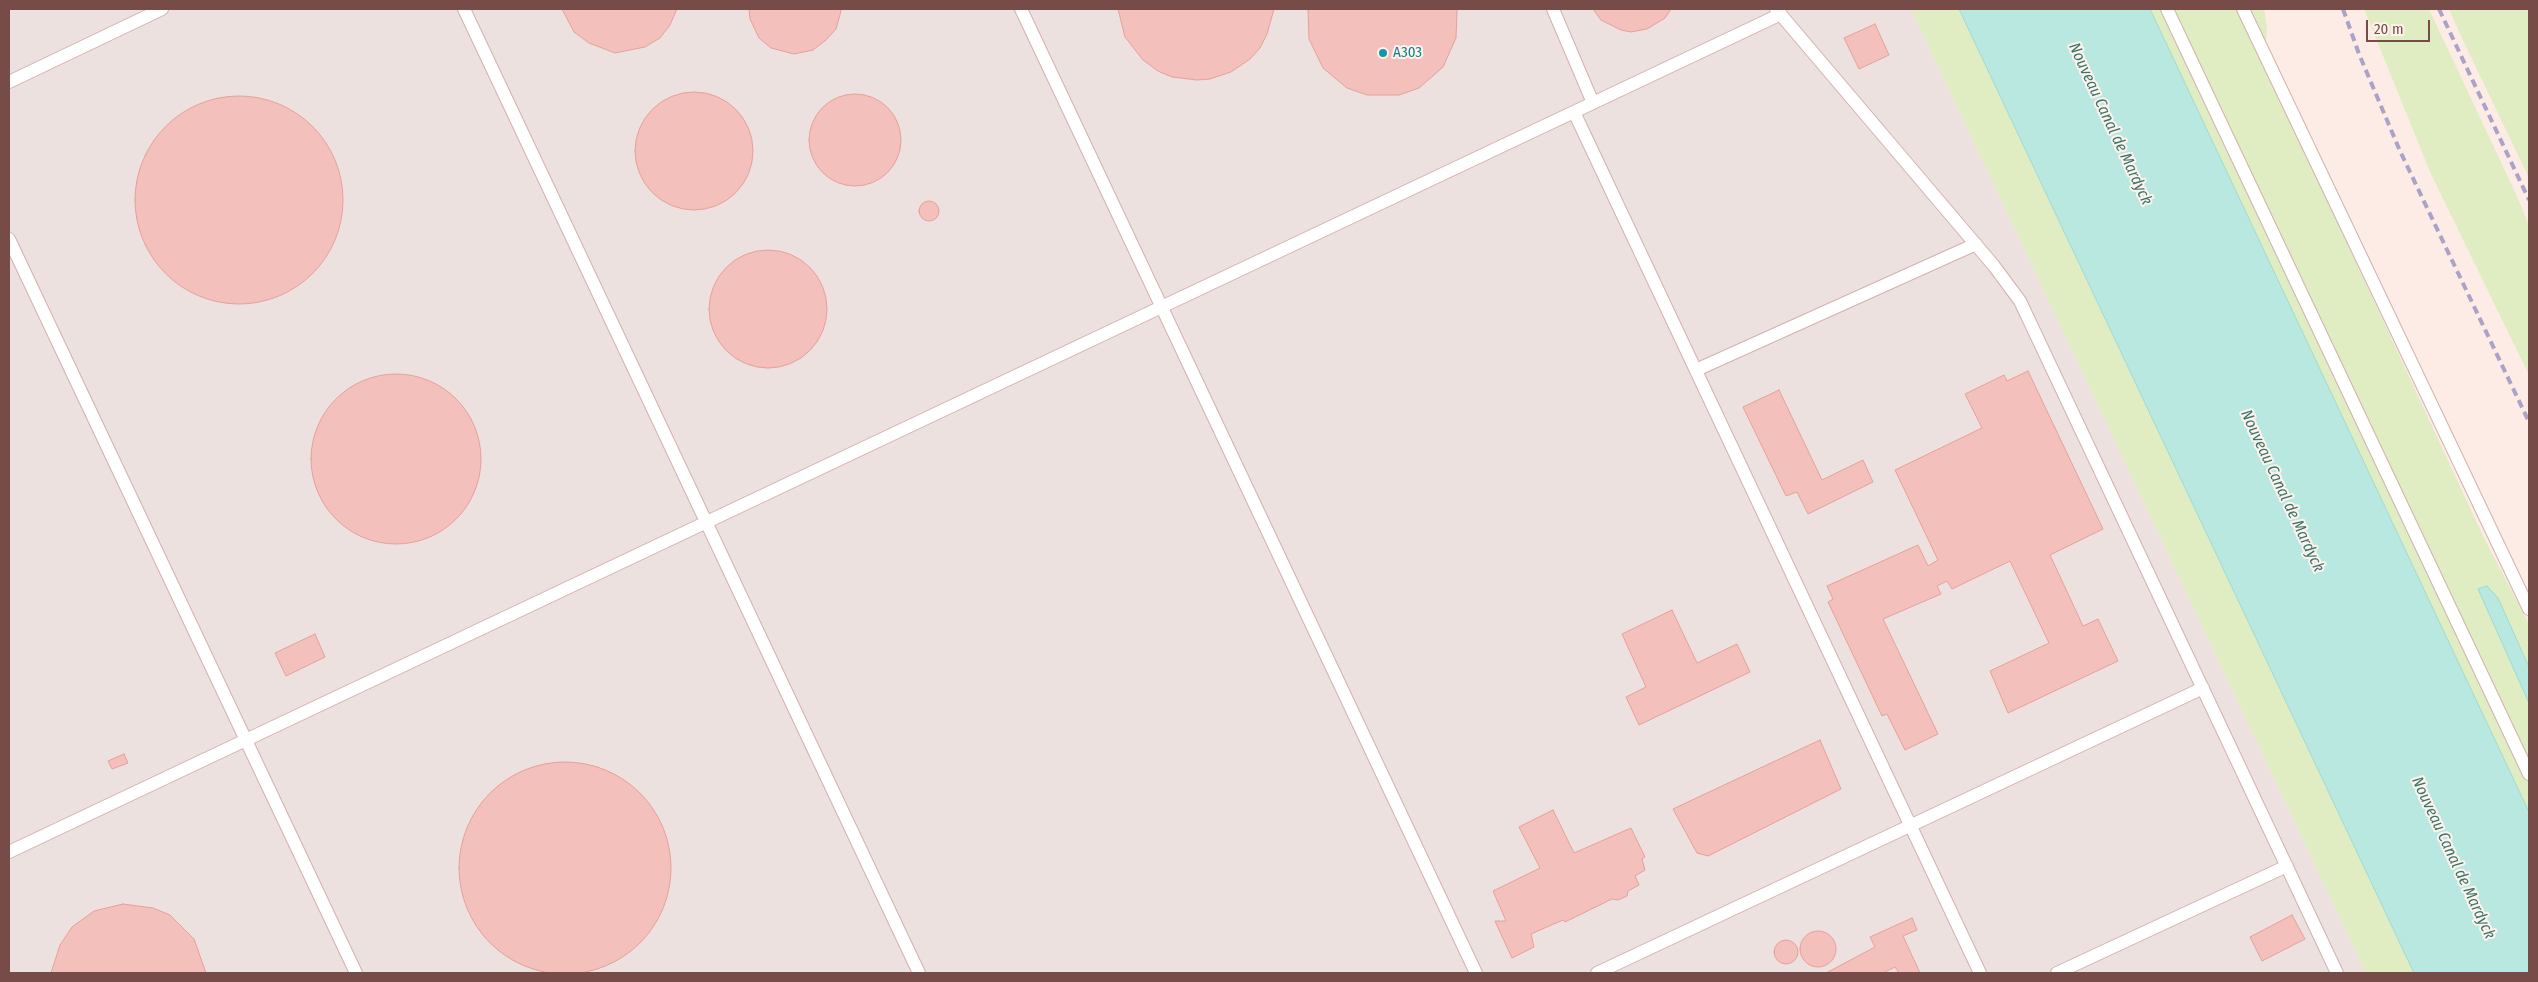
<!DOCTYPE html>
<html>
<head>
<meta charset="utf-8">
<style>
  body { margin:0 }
  #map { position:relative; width:2538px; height:982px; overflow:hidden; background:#fdece5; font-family:"Fira Sans Condensed",sans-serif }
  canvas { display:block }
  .frame { position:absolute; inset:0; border:10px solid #774b48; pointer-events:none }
  .scale { position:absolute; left:2366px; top:20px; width:64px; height:22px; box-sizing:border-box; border:2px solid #774b48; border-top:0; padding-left:6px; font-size:15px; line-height:18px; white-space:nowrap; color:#774b48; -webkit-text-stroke:4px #fff2ec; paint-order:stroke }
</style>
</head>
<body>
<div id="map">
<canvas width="2538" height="982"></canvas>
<div class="frame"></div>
<div class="scale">20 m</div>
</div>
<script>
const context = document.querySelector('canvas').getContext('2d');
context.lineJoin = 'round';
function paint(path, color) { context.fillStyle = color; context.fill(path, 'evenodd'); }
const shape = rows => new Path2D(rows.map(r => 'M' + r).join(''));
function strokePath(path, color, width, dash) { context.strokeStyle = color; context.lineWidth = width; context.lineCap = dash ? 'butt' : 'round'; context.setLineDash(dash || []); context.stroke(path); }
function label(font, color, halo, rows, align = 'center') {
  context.font = font + ' "Fira Sans Condensed",sans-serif'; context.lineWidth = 4; context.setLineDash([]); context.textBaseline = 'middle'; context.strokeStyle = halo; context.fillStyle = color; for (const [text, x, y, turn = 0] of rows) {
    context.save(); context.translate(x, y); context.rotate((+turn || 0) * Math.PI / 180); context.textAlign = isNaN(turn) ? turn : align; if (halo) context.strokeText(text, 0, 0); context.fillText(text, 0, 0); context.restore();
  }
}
paint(shape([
  [9,9,1911,9,2366,973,9,973]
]), '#ede1df');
paint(shape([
  [1911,9,1959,9,2414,973,2366,973],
  [2150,9,2264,9,2267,28,2264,64,2483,536,2529,624,2529,667,2518,641,2479,589,2529,703,2529,812],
  [2364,9,2429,9,2515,192,2529,225,2529,375,2431,174],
  [2449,9,2529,9,2529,178,2460,34]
]), '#e0ecc2');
const water = shape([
  [1959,9,2150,9,2529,812,2529,973,2414,973,1959,9],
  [2487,586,2498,598,2529,667,2529,703,2478,589,2487,586]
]);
paint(water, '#b8e8e0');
strokePath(water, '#9edad1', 1);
const building = shape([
  [677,9,670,25,660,38,645,47,615,53,589,43,574,32,562,9,677,9],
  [749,9,840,9,841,11,836,29,826,40,813,50,794,54,771,48,759,38,750,19,749,9],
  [1118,9,1274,9,1267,34,1260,48,1250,59,1231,72,1210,79,1197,80,1172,77,1158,71,1143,60,1125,37,1118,9],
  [1308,9,1457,9,1456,38,1443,67,1419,88,1399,95,1367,95,1347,88,1323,68,1309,39,1308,9],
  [1593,9,1671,9,1665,18,1647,29,1631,32,1621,30,1601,20,1593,9],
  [1875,24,1889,55,1859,69,1844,38,1875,24],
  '635 151a59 59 0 1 1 118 0a59 59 0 1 1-118 0Z',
  '809 140a46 46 0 1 1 92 0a46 46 0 1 1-92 0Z',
  '135 200a104 104 0 1 1 208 0a104 104 0 1 1-208 0Z',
  '919 211a10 10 0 1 1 20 0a10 10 0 1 1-20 0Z',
  '709 309a59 59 0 1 1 118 0a59 59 0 1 1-118 0Z',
  [2028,371,2103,529,2050,555,2083,626,2098,619,2118,661,2008,713,1990,671,2049,643,2010,561,1952,589,1947,581,1937,586,1941,594,1883,619,1938,734,1905,750,1887,714,1882,716,1828,602,1833,599,1827,586,1918,545,1928,566,1938,560,1895,470,1982,428,1965,394,2004,375,2007,381,2028,371],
  '311 459a85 85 0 1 1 170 0a85 85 0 1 1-170 0Z',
  [1779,390,1822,480,1863,460,1873,482,1808,514,1797,492,1786,496,1743,407,1779,390],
  [1672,610,1697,663,1737,644,1750,672,1639,725,1626,697,1646,687,1622,634,1672,610],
  [315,634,325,657,286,676,275,653,315,634],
  [1820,740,1841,789,1708,856,1697,853,1673,809,1820,740],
  [124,754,128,763,112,769,108,761,124,754],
  '459 868a106 106 0 1 1 212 0a106 106 0 1 1-212 0Z',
  [1553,810,1574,853,1631,828,1645,857,1642,859,1645,870,1635,876,1639,885,1628,891,1627,896,1618,900,1612,899,1565,922,1563,920,1531,934,1534,947,1512,958,1495,921,1506,921,1493,891,1540,868,1519,827,1553,810],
  [123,904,153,908,170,915,194,939,206,973,51,973,60,945,72,927,94,911,123,904],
  [2292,915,2305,939,2262,961,2250,937,2292,915],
  [1912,918,1917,930,1903,936,1920,973,1899,973,1895,967,1883,973,1826,973,1875,947,1870,937,1912,918],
  '1800 949a18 18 0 1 1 36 0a18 18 0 1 1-36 0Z',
  '1774 952a12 12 0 1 1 24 0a12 12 0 1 1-24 0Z'
]);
paint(building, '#f4c0bb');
strokePath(building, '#e7a09a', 1);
const lane = shape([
  [464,9,919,973],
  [1021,9,1476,973],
  [1553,9,1593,103],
  [1776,9,1994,266,2020,301,2337,973],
  [2167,9,2529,774],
  [2243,9,2529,609],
  [9,82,162,9],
  [1574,112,1980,973],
  [9,239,356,973],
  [1696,370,1976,244],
  [9,852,1781,14],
  [1597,973,2203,688],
  [2057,973,2287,866]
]);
strokePath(lane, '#d1b2ad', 14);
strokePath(lane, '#fff', 12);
strokePath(shape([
  [2343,9,2359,54,2400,151,2529,422],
  [2439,9,2529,200]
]), '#aba2c8', 4, [8, 5]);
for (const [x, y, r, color] of [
  [1383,53,5,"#0f9aa8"]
]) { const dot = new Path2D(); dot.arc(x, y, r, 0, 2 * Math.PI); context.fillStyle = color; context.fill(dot); strokePath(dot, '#fff2ec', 2); }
label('15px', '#0d838f', '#fff2ec', [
  ["A303",1393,53]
], 'left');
label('italic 16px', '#38766d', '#fff2ec', [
  ["Nouveau Canal de Mardyck",2110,124,65],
  ["Nouveau Canal de Mardyck",2282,491,65],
  ["Nouveau Canal de Mardyck",2453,858,65]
]);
</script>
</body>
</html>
